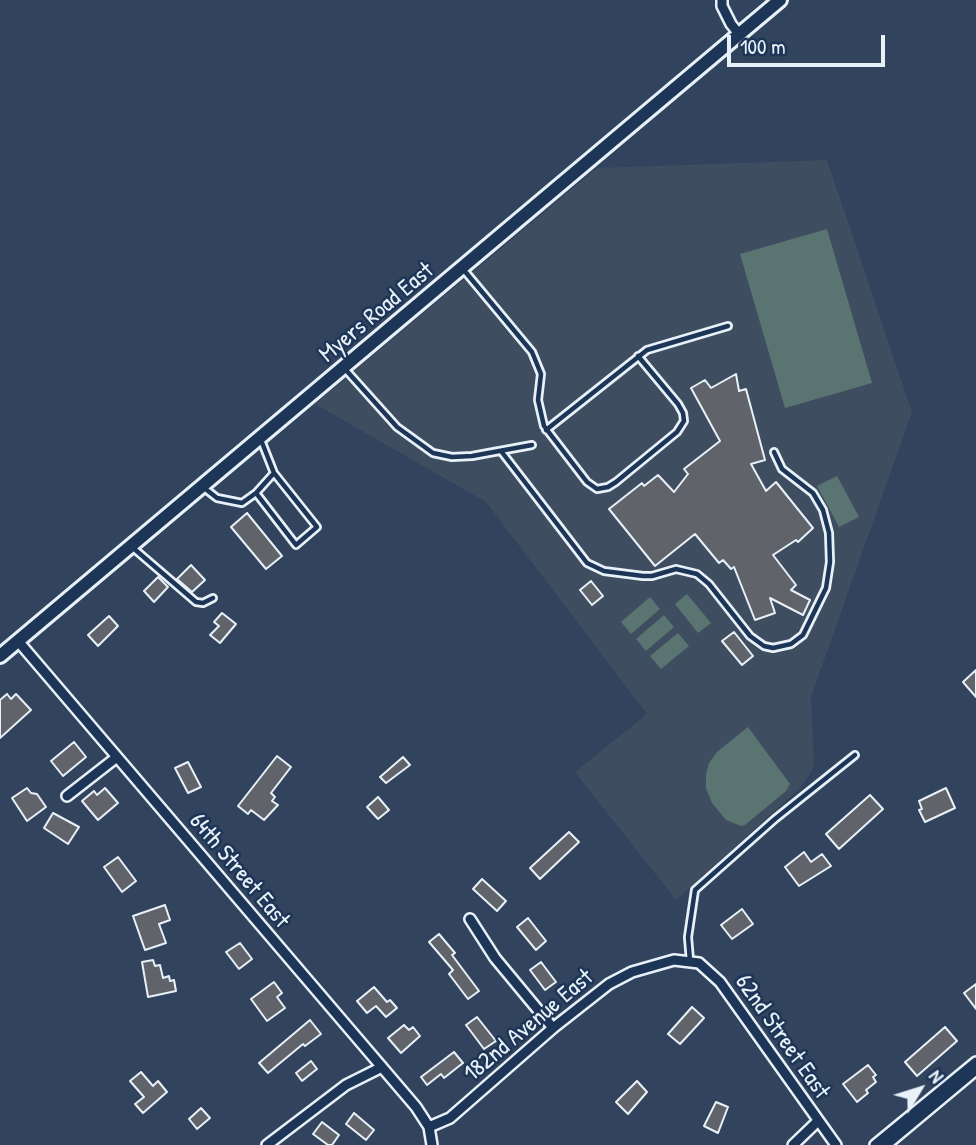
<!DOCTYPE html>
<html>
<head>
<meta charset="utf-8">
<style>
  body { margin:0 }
  #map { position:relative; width:976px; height:1145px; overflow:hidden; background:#31435d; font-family:"Patrick Hand",sans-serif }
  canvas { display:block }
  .north { position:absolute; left:885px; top:1054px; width:70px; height:70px; -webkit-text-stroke:5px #1d3557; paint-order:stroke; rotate:52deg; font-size:19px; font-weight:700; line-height:28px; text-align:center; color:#e8f1f8 }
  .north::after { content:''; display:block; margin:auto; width:24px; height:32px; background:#e8f1f8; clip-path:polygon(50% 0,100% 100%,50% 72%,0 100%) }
  .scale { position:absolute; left:727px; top:35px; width:158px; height:32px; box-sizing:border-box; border:4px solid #e8f1f8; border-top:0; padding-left:9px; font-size:21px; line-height:24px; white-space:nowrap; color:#e8f1f8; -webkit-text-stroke:5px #1d3557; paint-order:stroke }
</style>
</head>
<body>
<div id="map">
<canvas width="976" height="1145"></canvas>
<div class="north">N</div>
<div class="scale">100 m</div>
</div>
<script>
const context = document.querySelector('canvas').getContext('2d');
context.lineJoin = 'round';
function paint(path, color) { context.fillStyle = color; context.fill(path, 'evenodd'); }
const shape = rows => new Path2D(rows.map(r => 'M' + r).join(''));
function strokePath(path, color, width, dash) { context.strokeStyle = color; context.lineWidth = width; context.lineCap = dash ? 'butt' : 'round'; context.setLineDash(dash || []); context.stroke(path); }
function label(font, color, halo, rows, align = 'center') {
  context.font = font + ' "Patrick Hand",sans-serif'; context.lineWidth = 5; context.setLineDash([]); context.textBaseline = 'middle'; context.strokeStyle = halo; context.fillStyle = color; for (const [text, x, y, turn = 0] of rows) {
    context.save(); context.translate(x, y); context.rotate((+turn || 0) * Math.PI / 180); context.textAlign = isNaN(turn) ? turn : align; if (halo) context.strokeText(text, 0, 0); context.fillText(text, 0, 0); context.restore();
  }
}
paint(shape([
  [827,160,912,412,811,697,814,763,812,771,800,788,676,900,575,772,647,714,486,502,315,404,597,168]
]), '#3f4d61');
paint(shape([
  [827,229,872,383,785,408,740,254],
  [837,476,859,517,839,527,817,486],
  [687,594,711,623,698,633,675,604],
  [650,597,660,609,631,634,621,622],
  [664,615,674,627,646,651,636,639],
  [678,633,689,646,661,669,650,656],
  [748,727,790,784,786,791,745,825,741,826,726,820,712,803,706,788,706,774,709,763,717,752]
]), '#5a7471');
const building = shape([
  [736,374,739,391,746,389,765,460,751,464,766,491,776,482,813,528,798,542,796,540,773,555,796,585,791,590,810,600,803,615,770,598,775,613,755,620,734,567,731,569,723,560,719,563,695,534,655,566,609,509,642,483,644,486,658,475,674,492,688,474,684,469,720,441,691,388,705,380,711,388,736,374],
  [247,513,282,556,266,569,231,527,247,513],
  [191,565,205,580,192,592,177,579,191,565],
  [158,577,168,587,154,602,144,591,158,577],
  [591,581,603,596,592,605,580,590,591,581],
  [222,613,236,624,220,643,210,635,219,626,214,622,222,613],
  [109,616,118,626,98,646,88,635,109,616],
  [734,632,753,656,742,665,722,641,734,632],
  [976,670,976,697,963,682,976,670],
  [7,694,11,699,16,694,31,710,0,738,0,700,7,694],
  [74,742,86,757,63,776,51,761,74,742],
  [277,756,291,767,271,793,275,797,272,801,278,805,264,820,251,810,248,814,238,806,277,756],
  [403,757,410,765,386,783,380,777,403,757],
  [188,762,201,787,188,793,175,768,188,762],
  [27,788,31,793,37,794,46,807,27,821,12,798,27,788],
  [105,788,118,803,98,820,82,801,94,791,97,795,105,788],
  [946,788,955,808,925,822,919,810,922,809,919,801,946,788],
  [870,795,883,809,839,849,826,834,870,795],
  [378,797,389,810,378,819,367,807,378,797],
  [53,813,79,827,68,844,44,828,53,813],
  [569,832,579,842,540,879,530,868,569,832],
  [804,852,811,862,822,854,831,866,799,886,785,867,804,852],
  [118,857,136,881,122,892,104,867,118,857],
  [482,879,506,901,497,911,473,889,482,879],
  [165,905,170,920,159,924,166,943,145,950,133,916,165,905],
  [742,909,753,924,732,939,721,925,742,909],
  [528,918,546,941,536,950,517,927,528,918],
  [439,934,455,953,452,955,479,991,468,999,449,974,453,970,429,942,439,934],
  [240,943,252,959,239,969,226,952,240,943],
  [153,960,155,966,160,965,163,978,169,976,170,981,174,980,176,991,148,997,142,962,153,960],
  [541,962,556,982,545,990,530,970,541,962],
  [274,982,282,993,277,997,285,1008,267,1021,251,999,274,982],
  [976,984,976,1009,964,993,976,984],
  [374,987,387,1002,390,1000,397,1008,386,1017,376,1006,367,1013,357,1001,374,987],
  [692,1007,704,1018,680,1044,668,1034,692,1007],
  [477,1017,496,1041,484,1049,466,1025,477,1017],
  [310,1020,321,1034,305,1046,303,1044,268,1073,259,1063,310,1020],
  [404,1025,409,1030,413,1027,420,1036,401,1053,388,1038,404,1025],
  [945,1027,957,1041,917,1076,905,1062,945,1027],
  [454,1052,463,1063,444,1078,441,1074,427,1085,421,1077,454,1052],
  [311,1061,317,1069,302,1081,296,1073,311,1061],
  [868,1065,876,1075,873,1077,876,1082,866,1090,868,1093,857,1102,843,1084,868,1065],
  [141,1072,153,1086,158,1081,167,1092,143,1113,135,1104,144,1097,130,1081,141,1072],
  [637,1081,647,1092,628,1114,616,1102,637,1081],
  [716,1102,728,1107,718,1133,704,1126,716,1102],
  [201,1108,210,1118,197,1129,189,1119,201,1108],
  [354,1113,374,1130,366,1140,346,1124,354,1113],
  [322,1122,339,1135,332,1145,328,1145,313,1134,322,1122]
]);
paint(building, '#61636b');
strokePath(building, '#e8f1f8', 2);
const lane = shape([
  [463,269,532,352,541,374,538,400,544,426,587,482,597,489,608,487,616,482,677,432,684,421,683,413,678,404,638,356],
  [345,369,397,427,433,453,452,457,472,456,532,445],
  [546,430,647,350,728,326],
  [501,451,587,563,604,571,643,576,652,576,676,569,697,574,709,584,750,636,764,646,773,648,791,644,803,635,826,588,830,562,829,533,823,510,813,493,782,469,774,452],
  [203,487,217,498,242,503,256,493,296,545,317,527,274,473,261,440],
  [256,493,274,473],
  [132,547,196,602,203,603,213,598],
  [690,961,688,937,695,890,775,819,855,755]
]);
const street = shape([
  [722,0,722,6,731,24,739,34],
  [18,641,416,1107,429,1127,432,1145],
  [67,796,117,757],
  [470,919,495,958,553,1028],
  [429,1127,450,1118,553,1028,609,984,632,972,674,960,699,963,720,982,836,1145],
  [267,1145,346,1085,382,1067],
  [793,1145,818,1121],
  [875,1145,976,1062],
  [886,1145,976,1070]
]);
const secondary = shape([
  [0,656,780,0]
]);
strokePath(lane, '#e8f1f8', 10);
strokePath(street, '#e8f1f8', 14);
strokePath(secondary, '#e8f1f8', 18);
strokePath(lane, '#1d3557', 4.5);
strokePath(street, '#1d3557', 9);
strokePath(secondary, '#1d3557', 12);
label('24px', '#e8f1f8', '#1d3557', [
  ["Myers Road East",377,313,-40],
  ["64th Street East",239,871,50],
  ["182nd Avenue East",529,1026,-40],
  ["62nd Street East",782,1037,55]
]);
</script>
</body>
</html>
